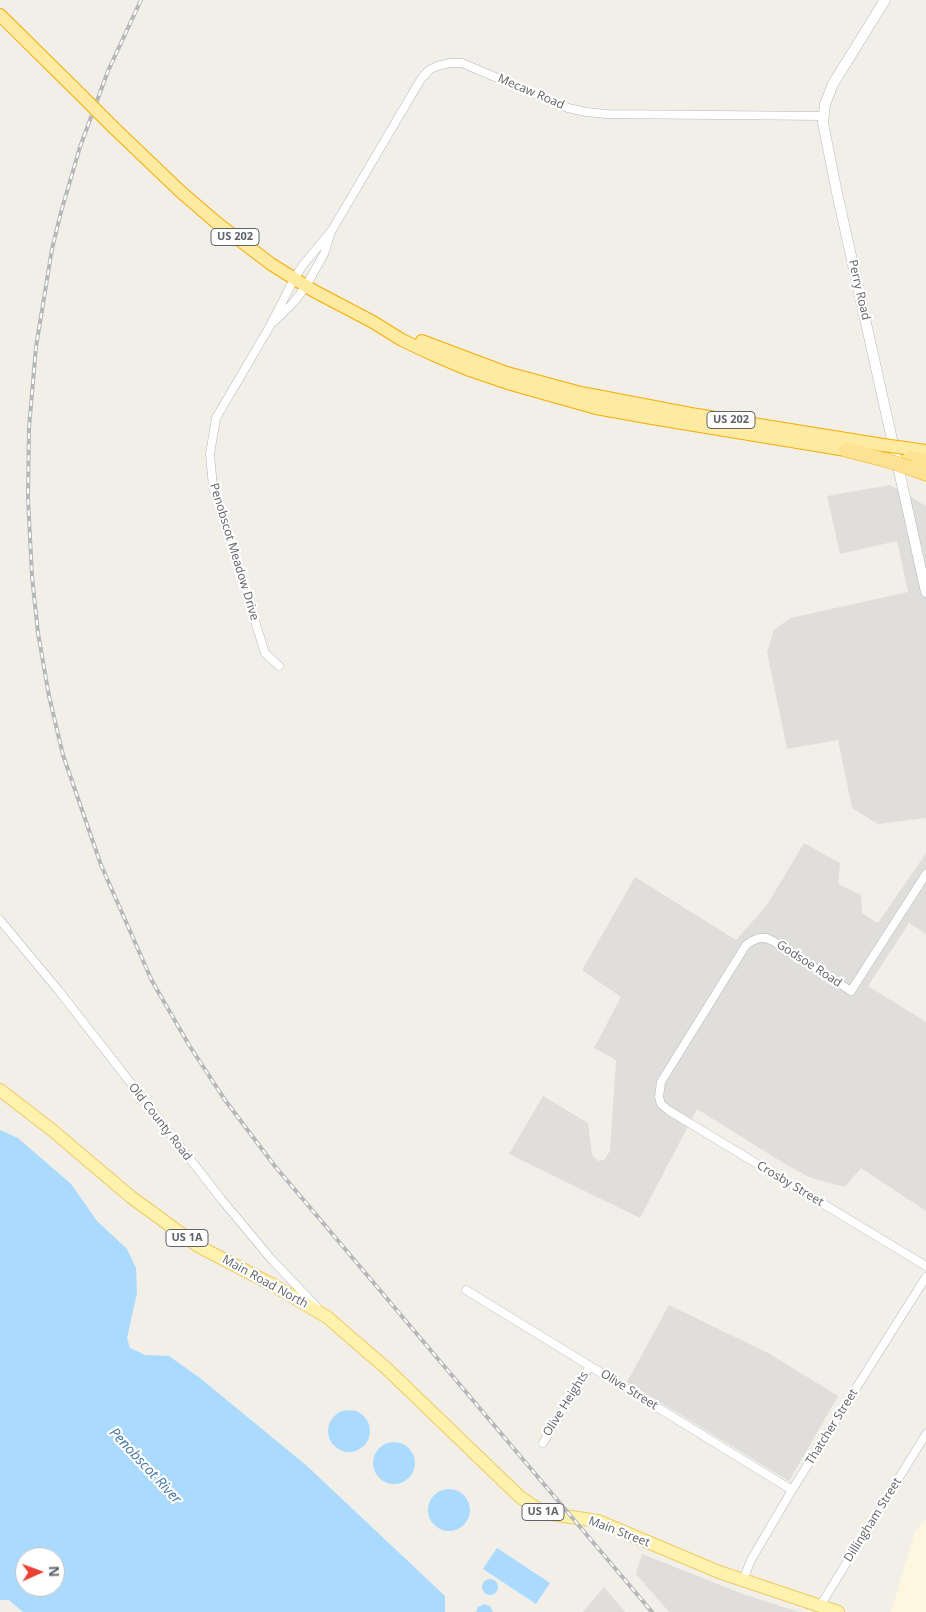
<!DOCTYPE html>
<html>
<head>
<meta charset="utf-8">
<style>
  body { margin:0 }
  #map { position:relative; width:926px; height:1612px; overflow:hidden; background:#f1efe8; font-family:"Open Sans",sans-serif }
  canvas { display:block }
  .north { position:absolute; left:15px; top:1547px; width:50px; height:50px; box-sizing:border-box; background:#fff; border:1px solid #bfc1c3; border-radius:50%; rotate:88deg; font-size:14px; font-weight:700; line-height:20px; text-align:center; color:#5f6368 }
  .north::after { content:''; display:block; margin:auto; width:18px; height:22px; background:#ea4335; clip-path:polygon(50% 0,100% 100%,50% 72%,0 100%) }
</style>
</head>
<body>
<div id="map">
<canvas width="926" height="1612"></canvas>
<div class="north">N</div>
</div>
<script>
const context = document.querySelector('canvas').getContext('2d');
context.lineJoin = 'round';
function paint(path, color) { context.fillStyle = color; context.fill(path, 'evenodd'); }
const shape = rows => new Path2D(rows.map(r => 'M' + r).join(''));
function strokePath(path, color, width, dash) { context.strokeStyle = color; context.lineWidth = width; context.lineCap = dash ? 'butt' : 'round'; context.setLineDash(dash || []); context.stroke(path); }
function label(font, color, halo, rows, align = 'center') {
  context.font = font + ' "Open Sans",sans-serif'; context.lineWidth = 4.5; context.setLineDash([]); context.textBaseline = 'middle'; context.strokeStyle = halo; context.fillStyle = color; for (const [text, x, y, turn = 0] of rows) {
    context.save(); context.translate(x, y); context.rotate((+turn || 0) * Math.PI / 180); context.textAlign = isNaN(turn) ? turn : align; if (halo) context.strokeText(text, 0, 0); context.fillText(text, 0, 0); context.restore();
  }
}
paint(shape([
  [926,1519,926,1612,891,1612,915,1531]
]), '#fef7e0');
paint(shape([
  [890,485,926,506,926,818,878,824,852,808,838,740,787,749,767,652,774,630,790,618,908,592,897,541,840,554,827,496],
  [804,843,840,863,838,884,861,895,862,913,878,923,926,853,926,934,909,923,868,986,926,1022,926,1211,861,1168,845,1187,811,1178,785,1164,697,1109,640,1218,509,1154,543,1096,588,1123,592,1155,598,1161,604,1160,610,1151,616,1060,594,1048,621,997,582,970,635,877,736,940,767,905],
  [669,1305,770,1354,838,1396,789,1481,627,1382],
  [642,1554,743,1594,799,1612,669,1612,636,1574],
  [604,1587,625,1612,583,1612]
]), '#e0deda');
paint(shape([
  [0,1130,18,1138,71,1184,97,1221,127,1249,136,1268,137,1293,127,1338,130,1348,145,1355,169,1356,200,1378,307,1466,445,1596,445,1612,23,1612,9,1600,0,1600],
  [25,1557,55,1557,55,1587,25,1587],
  '328 1431a21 21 0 1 1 42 0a21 21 0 1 1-42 0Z',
  '373 1463a21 21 0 1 1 42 0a21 21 0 1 1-42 0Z',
  '428 1510a21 21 0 1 1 42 0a21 21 0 1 1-42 0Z',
  [497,1548,550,1583,536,1604,483,1569],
  '482 1587a8 8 0 1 1 16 0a8 8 0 1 1-16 0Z',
  [484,1604,490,1606,493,1612,476,1612,478,1607]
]), '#aadaff');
const minor = shape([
  [275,321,294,302,306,286,324,254,330,235],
  [279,666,265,653,213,487,210,454,216,418,270,326,294,279,303,265,332,230,421,79,429,70,437,66,450,63,462,63,568,108,586,112,606,114,823,116],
  [926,874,851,991,773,941,766,938,759,938,752,941,746,945,661,1082,659,1097,661,1104,668,1110,926,1266],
  [0,920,59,991,222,1200,272,1260,317,1307],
  [466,1290,792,1490],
  [543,1443,590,1366],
  [743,1580,751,1560,792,1490,926,1277],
  [820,1606,926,1434]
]);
const tertiary = shape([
  [885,0,833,84,825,104,823,123,837,193,926,592]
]);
const primary = shape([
  [0,1090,52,1130,131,1197,198,1246,273,1285,327,1317,386,1368,520,1497,544,1513,598,1521,719,1572,838,1612]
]);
const trunk = shape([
  [0,15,80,94],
  [114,128,181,192,217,223,271,264,314,291,373,322,402,340,434,355,467,369,511,384,596,408,652,418,846,450],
  [422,341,507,373,581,393,691,414,883,445],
  [905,448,926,451]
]);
const motorway = shape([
  [846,450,886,460],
  [908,458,926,461],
  [910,468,926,474]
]);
strokePath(minor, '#b5b8bc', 9);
strokePath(tertiary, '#b5b8bc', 11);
strokePath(primary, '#f2c960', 14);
strokePath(trunk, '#f9ab00', 14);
strokePath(motorway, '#f9ab00', 15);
strokePath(minor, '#fff', 8);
strokePath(tertiary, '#fff', 10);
strokePath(primary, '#fff2af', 12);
strokePath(trunk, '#feeaa1', 12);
strokePath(motorway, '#fde293', 14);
const rail = shape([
  [141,0,108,71,80,147,61,212,52,249,36,347,29,428,28,498,32,576,38,633,49,696,63,755,101,865,152,981,189,1045,225,1100,274,1165,652,1612]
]);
strokePath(rail, '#b6b7b8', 4);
strokePath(rail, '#fff', 2, [5.5]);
const trunkBridge = shape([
  [80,94,114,128],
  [883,445,905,448]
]);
const motorwayBridge = shape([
  [886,460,910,468]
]);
strokePath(trunkBridge, '#f9ab00', 14, []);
strokePath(motorwayBridge, '#f9ab00', 15, []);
strokePath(trunkBridge, '#feeaa1', 12);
strokePath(motorwayBridge, '#fde293', 14);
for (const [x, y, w] of [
  [235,237,48],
  [731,420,48],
  [187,1238,42],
  [543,1512,42]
]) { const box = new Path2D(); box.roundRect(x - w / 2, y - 8.5, w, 17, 4); context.fillStyle = '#fff'; context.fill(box); strokePath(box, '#5f6368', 1); }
label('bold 11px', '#5f6368', null, [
  ["US 202",235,237],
  ["US 202",731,420],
  ["US 1A",187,1238],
  ["US 1A",543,1512]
]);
label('12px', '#5f6368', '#fff', [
  ["Mecaw Road",531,92,23],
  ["Perry Road",859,290,77],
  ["Penobscot Meadow Drive",234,552,73],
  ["Godsoe Road",809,964,33],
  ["Old County Road",160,1122,52],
  ["Crosby Street",790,1184,31],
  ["Main Road North",265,1282,29],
  ["Olive Street",629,1390,32],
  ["Olive Heights",566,1404,-58],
  ["Thatcher Street",832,1427,-58],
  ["Dillingham Street",873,1520,-58],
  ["Main Street",619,1532,21]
]);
label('italic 14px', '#4174aa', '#fff', [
  ["Penobscot River",145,1466,47]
]);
</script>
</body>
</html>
